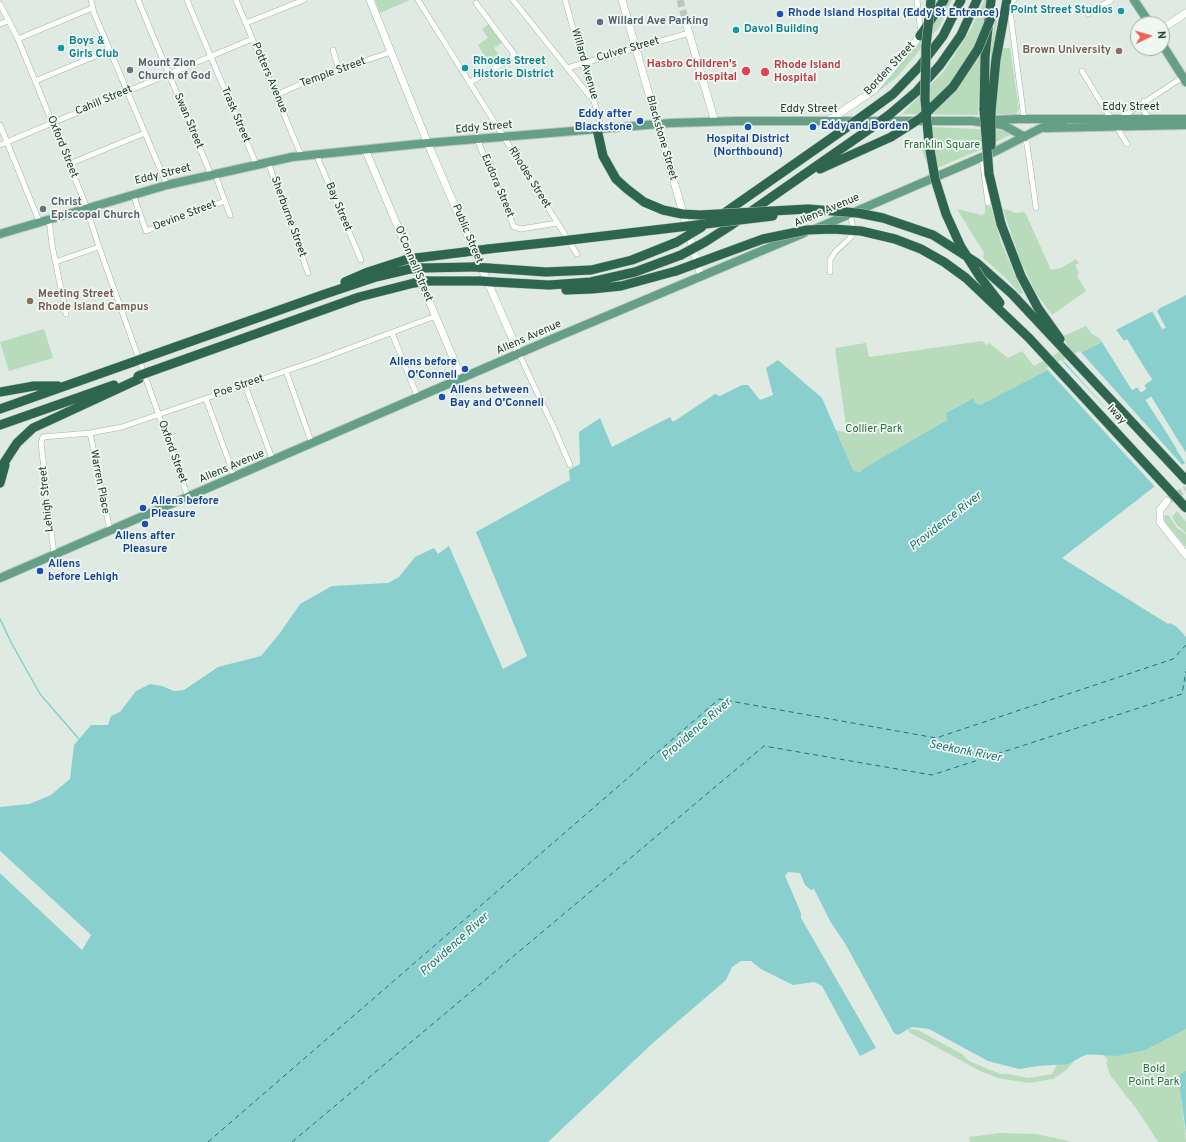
<!DOCTYPE html>
<html>
<head>
<meta charset="utf-8">
<style>
  body { margin:0 }
  #map { position:relative; width:1186px; height:1142px; overflow:hidden; background:#dfeae3; font-family:Overpass,sans-serif }
  canvas { display:block }
  .north { position:absolute; left:1130px; top:16px; width:40px; height:40px; box-sizing:border-box; background:#eff7f2; border:1px solid #9daba4; border-radius:50%; rotate:85deg; font-size:11px; font-weight:700; line-height:16px; text-align:center; color:#213a2f }
  .north::after { content:''; display:block; margin:auto; width:14px; height:18px; background:#ef6459; clip-path:polygon(50% 0,100% 100%,50% 72%,0 100%) }
</style>
</head>
<body>
<div id="map">
<canvas width="1186" height="1142"></canvas>
<div class="north">N</div>
</div>
<script>
const context = document.querySelector('canvas').getContext('2d');
context.lineJoin = 'round';
function paint(path, color) { context.fillStyle = color; context.fill(path, 'evenodd'); }
const shape = rows => new Path2D(rows.map(r => 'M' + r).join(''));
function strokePath(path, color, width, dash) { context.strokeStyle = color; context.lineWidth = width; context.lineCap = dash ? 'butt' : 'round'; context.setLineDash(dash || []); context.stroke(path); }
function label(font, color, halo, rows, align = 'center') {
  context.font = font + ' Overpass,sans-serif'; context.lineWidth = 3.5; context.setLineDash([]); context.textBaseline = 'middle'; context.strokeStyle = halo; context.fillStyle = color; for (const [text, x, y, turn = 0] of rows) {
    context.save(); context.translate(x, y); context.rotate((+turn || 0) * Math.PI / 180); context.textAlign = isNaN(turn) ? turn : align; if (halo) context.strokeText(text, 0, 0); context.fillText(text, 0, 0); context.restore();
  }
}
paint(shape([
  [375,0,410,0,380,13],
  [946,0,952,0,940,26,897,77,870,98,894,72],
  [984,0,988,0,981,61,978,115,902,114,944,71,971,29],
  [995,20,997,20,989,92,991,49],
  [489,24,503,42,494,48,501,58,490,65,478,45,488,38,482,29],
  [1002,48,1010,48,1019,110,1015,115,995,114],
  [931,127,1000,130,1008,132,1010,135,982,149,930,171,921,148],
  [985,205,991,207,1001,242,1023,293,1020,294,1006,278,983,258,984,253,957,209,982,215,985,213],
  [1003,209,1012,211,1013,213,1025,212,1051,270,1061,268,1076,259,1079,263,1075,265,1079,273,1077,276,1086,291,1052,315,1036,293,1020,260],
  [1086,326,1092,334,1099,338,1102,342,980,405,975,403,974,398,946,413,947,420,862,472,854,471,851,465,836,430,847,433,835,348,866,343,869,357,982,341,987,345,989,343,1008,358,1022,351,1034,366,1068,347,1063,336],
  [44,329,53,358,9,371,0,342],
  [1177,511,1186,522,1186,533,1177,525,1172,517],
  [1164,515,1169,516,1177,528,1186,534,1186,547,1165,522],
  [1186,1017,1186,1095,1181,1097,1186,1142,1158,1142,1138,1111,1110,1075,1106,1062,1108,1061,1103,1054,1085,1055,1077,1058,1065,1071,1053,1079,1029,1083,998,1078,980,1071,909,1032,908,1029,918,1030,962,1054,969,1061,1000,1074,1008,1074,1029,1078,1052,1074,1058,1063],
  [1000,1133,1036,1134,1072,1142,970,1142,969,1137]
]), '#b8dbbc');
paint(shape([
  [1186,295,1186,453,1181,445,1176,449,1185,463,1062,558,1168,624,1170,623,1177,627,1186,637,1186,1029,1145,1050,1116,1056,1087,1054,1068,1064,1038,1066,1019,1069,988,1061,929,1029,912,1027,898,1035,894,1033,846,945,830,921,814,889,811,890,805,885,800,873,788,872,785,876,801,913,801,918,876,1048,860,1056,822,986,814,982,793,985,761,969,751,961,741,961,732,967,726,980,655,1041,548,1142,0,1142,0,873,82,949,91,935,0,851,0,807,29,804,51,795,70,779,74,745,91,725,108,725,111,716,120,712,136,691,150,684,162,686,174,691,184,690,218,667,261,656,280,633,300,604,332,586,388,583,399,577,415,557,434,548,438,554,449,546,503,669,527,656,476,532,570,480,569,470,580,464,579,432,600,418,612,447,670,417,673,422,715,394,720,396,742,385,748,385,760,400,773,395,766,368,778,360,822,398,851,465,854,471,861,472,863,469,947,420,946,413,974,398,975,403,980,405,1102,342,1132,390,1137,387,1159,421,1164,418,1144,385,1152,379,1126,340,1124,341,1116,330,1174,300,1175,301],
  [1186,1071,1186,1134,1179,1081,1180,1074]
]), '#88cfce');
paint(shape([
  [1176,298,1175,301,1160,308,1157,311,1166,328,1162,329,1152,311],
  [1116,330,1124,341,1127,339,1152,380,1144,385,1186,453,1186,455,1181,448,1179,449,1186,460,1186,464,1138,387,1132,390,1101,340,1103,341,1133,388,1139,386,1160,419,1162,417,1142,385,1149,379,1126,342,1122,342,1115,331],
  [1080,351,1184,467,1156,488,1046,368,1061,360,1113,416,1063,360],
  [0,851,91,935,82,950,0,873,0,871,82,946,89,935,0,854]
]), '#dfeae3');
strokePath(shape([
  [0,619,12,644,40,694,79,739]
]), '#88cfce', 1.5);
strokePath(shape([
  [1134,402,1158,387]
]), '#88cfce', 9);
strokePath(shape([
  [208,1142,719,699,936,738,1173,659,1186,645],
  [292,1142,764,746,932,775,1182,694,1186,671]
]), '#1d7474', 1, [5, 4]);
strokePath(shape([
  [680,0,687,26],
  [1167,501,1186,489]
]), '#b9c7bf', 7, [7, 3.5]);
const street = shape([
  [91,0,94,13,167,185],
  [138,0,211,175],
  [187,0,256,164],
  [236,0,301,155],
  [418,0,577,254],
  [513,0,592,99],
  [565,0,602,129],
  [917,0,921,33],
  [1014,0,1009,3,1024,119],
  [0,4,18,39,85,203,99,247,188,497],
  [1088,14,1111,0],
  [246,23,304,0],
  [0,24,8,21],
  [18,39,92,8],
  [333,50,339,70],
  [567,68,689,33],
  [1082,71,1111,119],
  [35,81,110,50],
  [469,83,513,57,514,54,476,3],
  [276,95,319,76,391,52],
  [1144,101,1144,111,1149,119],
  [1119,119,1183,77],
  [0,125,39,221],
  [1116,126,1127,144],
  [1025,137,1027,144,1036,208],
  [477,139,514,227,521,229,557,223],
  [0,145,252,39],
  [316,154,361,260],
  [982,158,988,203],
  [268,162,308,273],
  [69,164,145,133],
  [215,174,230,215],
  [133,194,146,231,225,201],
  [49,218,52,245,66,314],
  [55,262,99,247],
  [830,272,830,260,835,252,850,238,854,231,850,214],
  [392,333,418,398],
  [519,354,554,428,570,465],
  [286,371,312,444],
  [245,385,273,461],
  [206,399,235,478],
  [90,433,110,531],
  [54,555,41,443,43,437,90,433,122,427,318,360,436,316]
]);
const secondary = shape([
  [370,0,431,151,519,354],
  [622,0,701,276],
  [687,26,715,122],
  [1162,29,1186,13],
  [828,121,874,90,920,36],
  [365,149,462,379],
  [1167,501,1160,510,1160,522,1186,555]
]);
const primary = shape([
  [1134,0,1150,24],
  [1162,44,1186,82],
  [993,120,1017,119,1186,119],
  [1045,128,1186,125],
  [815,229,996,151,1051,123,1067,119],
  [0,234,167,185,292,157,428,143,671,123,737,121,972,121,1003,125,1025,137],
  [0,578,552,339,804,233]
]);
const highway = shape([
  [920,36,944,0],
  [984,110,985,57,991,0],
  [991,111,996,59,1007,0],
  [864,115,893,94,920,66,943,36,961,0],
  [889,115,916,92,940,65,961,35,977,0],
  [597,129,603,156,616,179],
  [820,169,891,137],
  [720,216,843,130],
  [1001,224,1021,276,1038,308,1060,339],
  [705,242,730,226,871,128],
  [488,249,553,242],
  [416,258,465,252],
  [977,263,1012,294,1186,480],
  [421,268,474,267],
  [488,268,546,272,591,270,632,260,677,242],
  [427,281,480,281],
  [345,282,368,272,405,260],
  [494,282,549,285,591,282,635,272,681,255],
  [566,290,592,289,621,286,676,271],
  [144,358,325,294,376,277,410,269],
  [149,372,359,297,414,283],
  [0,392,34,386,58,386],
  [0,409,133,362],
  [0,425,114,385],
  [0,469,17,443,33,428,139,379],
  [0,483,5,465]
]);
strokePath(street, '#a2b2a9', 6);
strokePath(secondary, '#9fb5a9', 8);
strokePath(primary, '#bcc4c1', 10);
strokePath(highway, '#bcc4c1', 10);
strokePath(street, '#fff', 5);
strokePath(secondary, '#fff', 7);
strokePath(primary, '#649f86', 8);
strokePath(highway, '#2d6550', 9);
const highwayBridge = shape([
  [931,0,926,46,925,99,929,144,935,179,946,214,961,247,980,277,1000,303],
  [984,110,989,174,1001,224],
  [871,128,889,115],
  [843,130,864,115],
  [891,137,921,118,953,87,978,49,993,13],
  [991,145,991,111],
  [616,179,627,189,644,202,663,210,682,214,700,215,808,209,858,213,883,218,933,235,977,263],
  [553,242,773,216],
  [677,242,702,227],
  [465,252,488,249],
  [681,255,705,242],
  [405,260,416,258],
  [474,267,488,268],
  [410,269,421,268],
  [676,271,763,239,807,230,833,229,861,231,895,239,921,249,944,262,966,278,1029,338,1186,508],
  [480,281,494,282],
  [414,283,427,281],
  [133,362,144,358],
  [138,376,149,372]
]);
strokePath(highwayBridge, '#bcc4c1', 10, []);
strokePath(highwayBridge, '#2d6550', 9);
for (const [x, y, r, color] of [
  [1121,11,4,"#0f9aa8"],
  [780,14,4,"#1a4fb4"],
  [600,22,4,"#5c6f8a"],
  [736,30,4,"#0f9aa8"],
  [61,48,4,"#0f9aa8"],
  [1119,51,4,"#8d6e63"],
  [465,68,4,"#0f9aa8"],
  [130,70,4,"#6b7280"],
  [746,71,5,"#e0444e"],
  [765,72,5,"#e0444e"],
  [640,121,4,"#1a4fb4"],
  [748,127,4,"#1a4fb4"],
  [813,127,4,"#1a4fb4"],
  [43,209,4,"#6b7280"],
  [30,301,4,"#8d6e63"],
  [465,369,4,"#1a4fb4"],
  [442,397,4,"#1a4fb4"],
  [143,508,4,"#1a4fb4"],
  [145,524,4,"#1a4fb4"],
  [40,571,4,"#1a4fb4"]
]) { const dot = new Path2D(); dot.arc(x, y, r, 0, 2 * Math.PI); context.fillStyle = color; context.fill(dot); strokePath(dot, '#eff7f2', 1.5); }
label('bold 11px', '#0d838f', '#eff7f2', [
  ["Point Street Studios",1113,11,"right"],
  ["Davol Building",744,30],
  ["Boys &",69,42],
  ["Girls Club",69,55],
  ["Rhodes Street",473,62],
  ["Historic District",473,75]
], 'left');
label('bold 11px', '#164399', '#eff7f2', [
  ["Rhode Island Hospital (Eddy St Entrance)",788,14],
  ["Eddy after",632,115,"right"],
  ["Blackstone",632,128,"right"],
  ["Eddy and Borden",821,127],
  ["Hospital District",748,140,"center"],
  ["(Northbound)",748,153,"center"],
  ["Allens before",457,363,"right"],
  ["O'Connell",457,376,"right"],
  ["Allens between",450,391],
  ["Bay and O'Connell",450,404],
  ["Allens before",151,502],
  ["Pleasure",151,515],
  ["Allens after",145,537,"center"],
  ["Pleasure",145,550,"center"],
  ["Allens",48,565],
  ["before Lehigh",48,578]
], 'left');
label('bold 11px', '#4e5e75', '#eff7f2', [
  ["Willard Ave Parking",608,22]
], 'left');
label('11px', '#213a2f', '#eff7f2', [
  ["Culver Street",628,50,-16],
  ["Willard Avenue",584,64,74],
  ["Borden Street",890,69,-47],
  ["Temple Street",333,73,-20],
  ["Potters Avenue",269,78,67],
  ["Cahill Street",104,101,-23],
  ["Eddy Street",1131,108],
  ["Eddy Street",809,110],
  ["Trask Street",235,115,67],
  ["Swan Street",188,121,67],
  ["Eddy Street",484,128,-5],
  ["Blackstone Street",661,138,74],
  ["Oxford Street",62,147,68],
  ["Eddy Street",163,175,-14],
  ["Rhodes Street",529,178,58],
  ["Eudora Street",497,186,67],
  ["Bay Street",338,207,67],
  ["Allens Avenue",827,211,-23],
  ["Devine Street",185,216,-21],
  ["Sherburne Street",288,217,70],
  ["Public Street",467,234,67],
  ["O'Connell Street",413,264,67],
  ["Allens Avenue",529,338,-24],
  ["Poe Street",239,387,-19],
  ["Iway",1116,415,47],
  ["Oxford Street",172,452,70],
  ["Allens Avenue",232,467,-23],
  ["Warren Place",99,482,79],
  ["Lehigh Street",47,499,-96]
]);
label('bold 11px', '#785e54', '#eff7f2', [
  ["Brown University",1111,51],
  ["Meeting Street",38,295,"left"],
  ["Rhode Island Campus",38,308,"left"]
], 'right');
label('bold 11px', '#5b616d', '#eff7f2', [
  ["Mount Zion",138,64],
  ["Church of God",138,77],
  ["Christ",51,203],
  ["Episcopal Church",51,216]
], 'left');
label('bold 11px', '#be3a42', '#eff7f2', [
  ["Hasbro Children's",737,65],
  ["Hospital",737,78],
  ["Rhode Island",774,66,"left"],
  ["Hospital",774,79,"left"]
], 'right');
label('11px', '#2c6f3b', '#eff7f2', [
  ["Franklin Square",942,146],
  ["Collier Park",874,430],
  ["Bold",1154,1070],
  ["Point Park",1154,1083]
]);
label('italic 12px', '#1d7474', '#eff7f2', [
  ["Providence River",946,522,-38],
  ["Providence River",697,730,-41],
  ["Seekonk River",965,752,11],
  ["Providence River",455,945,-42]
]);
</script>
</body>
</html>
